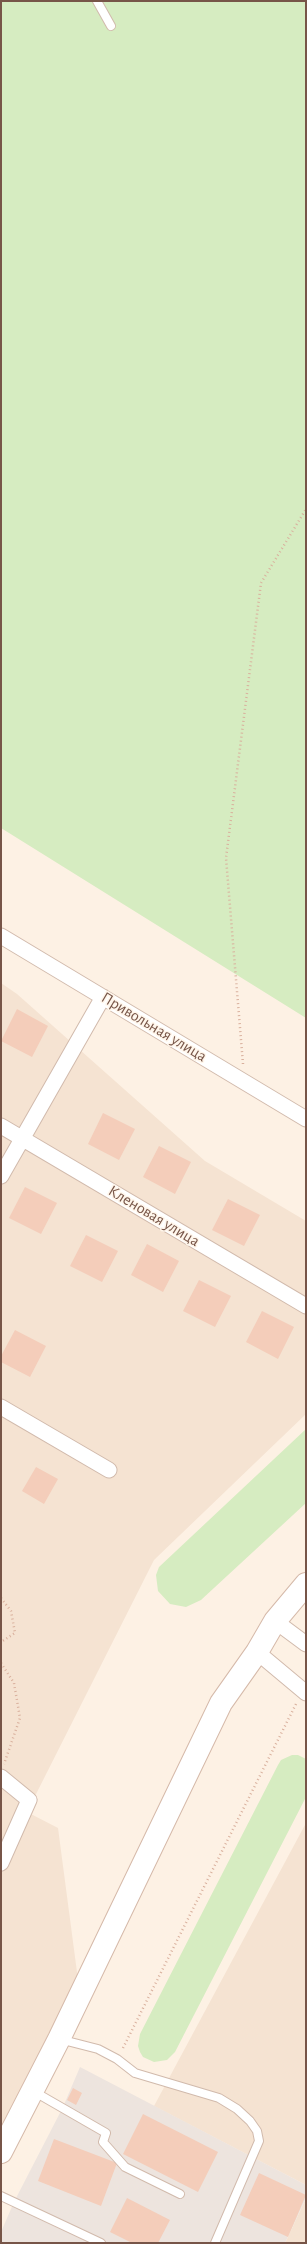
<!DOCTYPE html>
<html>
<head>
<meta charset="utf-8">
<style>
  body { margin:0 }
  #map { position:relative; width:307px; height:2244px; overflow:hidden; background:#fdf1e4; font-family:"Alegreya Sans",sans-serif }
  canvas { display:block }
  .frame { position:absolute; inset:0; border:2px solid #775548; pointer-events:none }
</style>
</head>
<body>
<div id="map">
<canvas width="307" height="2244"></canvas>
<div class="frame"></div>
</div>
<script>
const context = document.querySelector('canvas').getContext('2d');
context.lineJoin = 'round';
function paint(path, color) { context.fillStyle = color; context.fill(path, 'evenodd'); }
const shape = rows => new Path2D(rows.map(r => 'M' + r).join(''));
function strokePath(path, color, width, dash) { context.strokeStyle = color; context.lineWidth = width; context.lineCap = dash ? 'butt' : 'round'; context.setLineDash(dash || []); context.stroke(path); }
function label(font, color, halo, rows, align = 'center') {
  context.font = font + ' "Alegreya Sans",sans-serif'; context.lineWidth = 3; context.setLineDash([]); context.textBaseline = 'middle'; context.strokeStyle = halo; context.fillStyle = color; for (const [text, x, y, turn = 0] of rows) {
    context.save(); context.translate(x, y); context.rotate((+turn || 0) * Math.PI / 180); context.textAlign = isNaN(turn) ? turn : align; if (halo) context.strokeText(text, 0, 0); context.fillText(text, 0, 0); context.restore();
  }
}
paint(shape([
  [1,983,17,994,205,1161,306,1221,306,1414,154,1560,27,1812,58,1828,80,1995,1,2154],
  [306,1823,306,2185,154,2106],
  [306,2198,306,2243,285,2243,288,2237]
]), '#f5e3d2');
paint(shape([
  [80,2067,306,2185,306,2198,285,2243,1,2243,1,2232,14,2202,63,2107]
]), '#ede4de');
paint(shape([
  [1,1,306,1,306,1018,1,828],
  [306,1429,306,1503,201,1600,186,1607,170,1604,158,1591,156,1575,159,1567],
  [292,1755,298,1755,306,1759,306,1797,175,2052,167,2060,154,2062,143,2057,140,2052,138,2046,140,2034,278,1765,281,1760]
]), '#d6ecc1');
paint(shape([
  [17,1009,48,1026,32,1057,1,1041],
  [103,1113,135,1129,119,1160,88,1144],
  [159,1146,191,1162,175,1194,143,1177],
  [25,1187,57,1203,41,1234,9,1218],
  [228,1199,260,1215,244,1246,212,1230],
  [86,1235,118,1251,102,1282,70,1266],
  [147,1244,179,1261,163,1292,131,1275],
  [199,1280,231,1296,215,1327,183,1311],
  [262,1311,294,1327,278,1359,246,1342],
  [15,1330,46,1346,30,1377,1,1362,1,1356],
  [36,1467,58,1479,44,1504,22,1491],
  [73,2088,82,2093,76,2105,67,2100],
  [143,2114,218,2152,198,2192,123,2154],
  [54,2139,117,2163,101,2206,38,2181],
  [259,2173,306,2195,288,2237,240,2215],
  [127,2198,170,2220,158,2243,132,2243,110,2232]
]), '#f4cdba');
const lane = shape([
  [97,1,111,26],
  [59,2039,98,2049,117,2059,135,2073,219,2098,237,2109,250,2121,257,2131,259,2141,215,2243],
  [33,2091,106,2133,103,2142,125,2167,180,2194],
  [1,2196,101,2243]
]);
const street = shape([
  [1,936,306,1119],
  [1,1126,306,1306],
  [1,1176,103,997],
  [1,1407,109,1470],
  [275,1621,306,1644],
  [257,1652,306,1693],
  [1,1777,29,1800,1,1863]
]);
const secondary = shape([
  [1,2152,59,2039,221,1703,257,1652,275,1621,306,1584]
]);
strokePath(lane, '#d1baac', 10);
strokePath(street, '#d1baac', 17);
strokePath(secondary, '#d5b9a9', 24);
strokePath(shape([
  [243,1064,226,858,261,583,306,509],
  [1,1598,11,1611,15,1633,1,1642],
  [1,1663,14,1683,20,1718,4,1764],
  [123,2048,296,1704]
]), '#d9b09d', 2.5, [1, 3]);
strokePath(lane, '#fff', 8);
strokePath(street, '#fff', 15);
strokePath(secondary, '#fff', 22);
label('16px', '#775548', '#fff6eb', [
  ["Привольная улица",154,1027,31],
  ["Кленовая улица",154,1216,31]
]);
</script>
</body>
</html>
